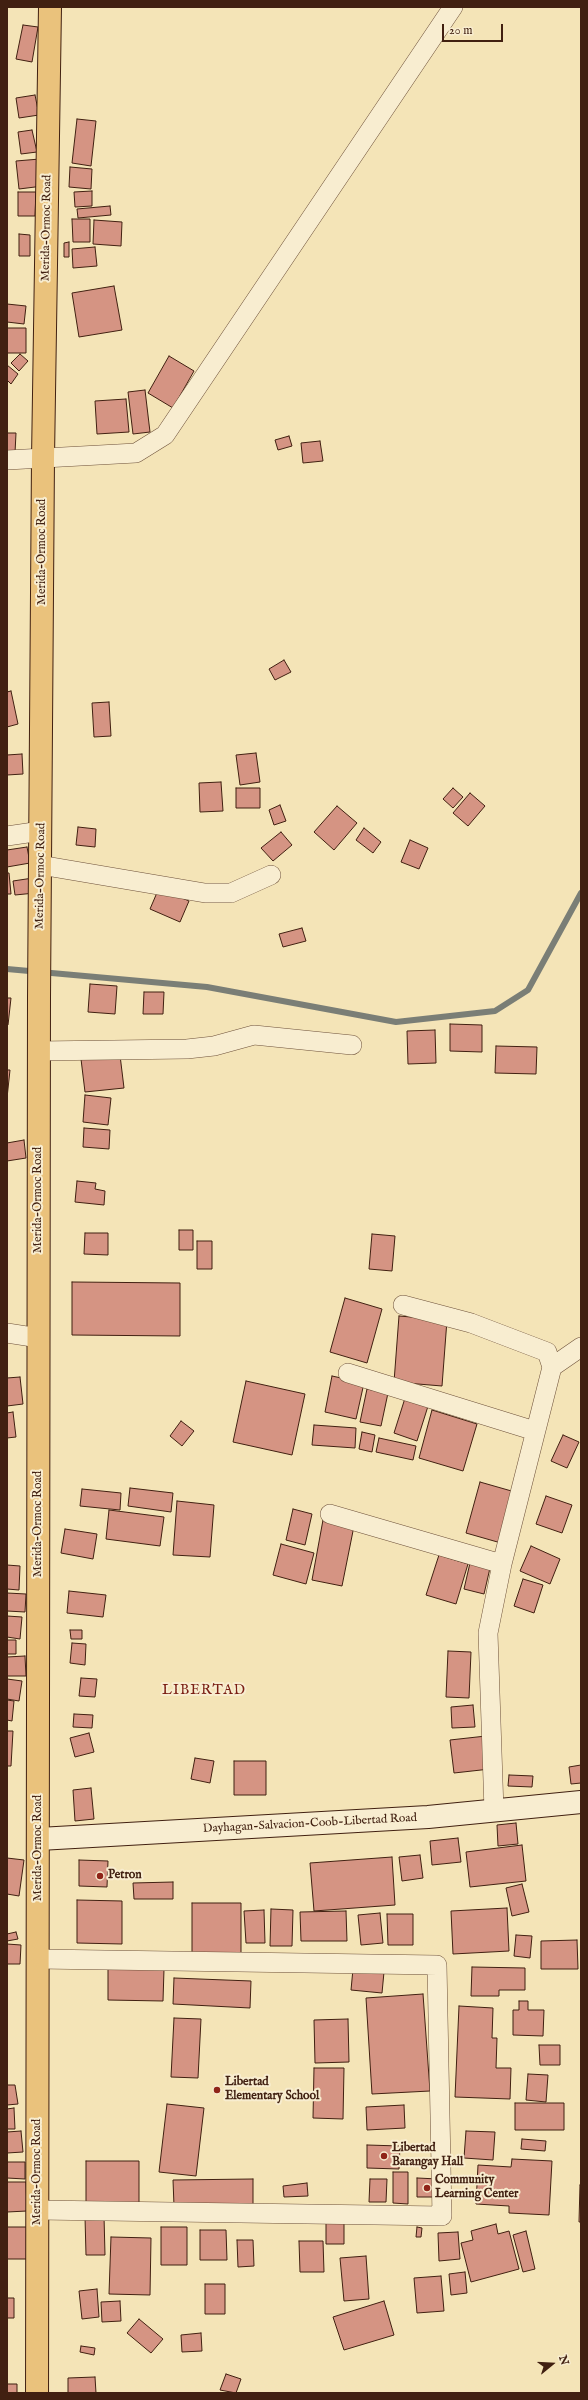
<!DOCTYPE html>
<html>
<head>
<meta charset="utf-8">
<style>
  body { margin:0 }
  #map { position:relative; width:588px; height:2400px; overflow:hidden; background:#f4e4b7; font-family:"IM FELL English",serif }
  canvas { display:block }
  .frame { position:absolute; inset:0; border:8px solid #412011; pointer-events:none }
  .north { position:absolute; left:532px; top:2344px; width:40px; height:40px; -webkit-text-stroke:3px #f8edd0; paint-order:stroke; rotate:72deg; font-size:11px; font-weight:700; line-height:16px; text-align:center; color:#412011 }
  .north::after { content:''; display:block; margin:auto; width:14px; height:18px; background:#412011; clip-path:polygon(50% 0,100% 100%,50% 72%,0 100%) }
  .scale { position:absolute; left:442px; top:24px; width:61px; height:18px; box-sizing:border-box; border:2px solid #412011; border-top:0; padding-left:5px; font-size:12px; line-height:14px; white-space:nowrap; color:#412011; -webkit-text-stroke:3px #f8edd0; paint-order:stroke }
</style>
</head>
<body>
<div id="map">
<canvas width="588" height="2400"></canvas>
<div class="frame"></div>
<div class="north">N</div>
<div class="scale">20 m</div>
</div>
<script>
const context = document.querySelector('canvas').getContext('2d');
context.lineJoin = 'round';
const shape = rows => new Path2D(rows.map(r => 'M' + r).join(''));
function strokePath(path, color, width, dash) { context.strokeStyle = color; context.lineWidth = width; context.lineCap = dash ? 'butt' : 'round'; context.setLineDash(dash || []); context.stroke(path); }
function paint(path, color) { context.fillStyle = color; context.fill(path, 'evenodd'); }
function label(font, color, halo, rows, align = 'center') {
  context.font = font + ' "IM FELL English",serif'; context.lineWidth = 4; context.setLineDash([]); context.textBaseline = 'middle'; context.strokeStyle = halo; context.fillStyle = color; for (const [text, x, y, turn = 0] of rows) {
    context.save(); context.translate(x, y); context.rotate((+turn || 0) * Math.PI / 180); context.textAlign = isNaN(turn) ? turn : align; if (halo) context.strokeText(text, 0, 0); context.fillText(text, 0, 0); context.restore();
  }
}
strokePath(shape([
  [7,969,207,987,396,1022,495,1011,528,990,581,893]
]), '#7a7e76', 6);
const building = shape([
  [23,25,38,27,32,62,16,59,23,25],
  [35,95,39,115,19,118,16,98,35,95],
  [77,119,96,121,91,166,72,163,77,119],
  [32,130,37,152,21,154,18,132,32,130],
  [40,159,43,186,19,189,16,161,40,159],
  [70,167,92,169,91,189,69,187,70,167],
  [92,191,92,206,75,207,74,192,92,191],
  [18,192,36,192,35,216,18,216,18,192],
  [110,206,111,215,78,218,77,209,110,206],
  [72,219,90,219,90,242,73,242,72,219],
  [94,220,122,222,121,246,93,244,94,220],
  [19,234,30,235,30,256,19,256,19,234],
  [69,242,69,257,64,257,64,243,69,242],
  [95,247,97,266,73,268,72,249,95,247],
  [114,286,122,330,79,337,72,293,114,286],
  [7,304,26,306,24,324,7,322,7,304],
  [7,328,26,328,26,353,7,353,7,328],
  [20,354,28,361,19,371,11,363,20,354],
  [169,356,194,371,173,408,148,393,169,356],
  [7,365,18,374,11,384,7,380,7,365],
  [145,390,150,432,133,434,128,392,145,390],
  [126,399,129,432,97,434,95,401,126,399],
  [7,433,16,433,15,453,7,452,7,433],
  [289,436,292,446,278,450,275,440,289,436],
  [320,441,323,461,303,463,301,443,320,441],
  [284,660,291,672,275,680,269,669,284,660],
  [11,691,18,724,7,727,7,692,11,691],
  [109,702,111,736,94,737,92,703,109,702],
  [256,753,260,782,240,785,236,755,256,753],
  [22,754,23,774,7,775,7,755,22,754],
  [221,782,223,811,200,812,199,783,221,782],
  [236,788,260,788,260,808,236,808,236,788],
  [453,788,463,797,453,808,443,799,453,788],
  [470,793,485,806,468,826,453,813,470,793],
  [280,805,286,821,274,825,269,810,280,805],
  [337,806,357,823,334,850,314,832,337,806],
  [78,827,96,829,95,847,76,845,78,827],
  [364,828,381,842,373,853,356,840,364,828],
  [281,832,292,845,273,861,261,848,281,832],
  [410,840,428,848,419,869,401,862,410,840],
  [27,847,30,863,7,867,7,850,27,847],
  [7,873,9,873,11,894,7,894,7,873],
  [33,878,35,893,15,895,13,881,33,878],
  [159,888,189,901,180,922,150,909,159,888],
  [302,928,306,941,283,947,279,934,302,928],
  [90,984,117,986,115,1014,88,1012,90,984],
  [144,992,164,992,163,1014,143,1014,144,992],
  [7,998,11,998,8,1025,7,1025,7,998],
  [450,1024,482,1025,482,1052,450,1051,450,1024],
  [435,1030,436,1063,408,1064,407,1031,435,1030],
  [496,1046,537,1047,536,1074,495,1073,496,1046],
  [120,1055,124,1088,85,1092,81,1059,120,1055],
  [7,1070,10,1070,7,1098,7,1070],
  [85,1095,111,1098,108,1125,83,1122,85,1095],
  [84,1128,110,1130,109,1149,83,1147,84,1128],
  [24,1140,26,1158,7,1161,7,1143,24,1140],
  [77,1181,96,1183,95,1189,105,1191,104,1205,75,1202,77,1181],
  [179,1230,193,1230,193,1250,179,1250,179,1230],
  [85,1233,108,1233,108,1255,84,1254,85,1233],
  [372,1234,395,1236,392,1271,369,1269,372,1234],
  [197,1241,212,1241,212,1269,197,1269,197,1241],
  [72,1282,180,1283,180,1336,72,1335,72,1282],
  [345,1298,382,1309,367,1363,330,1352,345,1298],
  [399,1316,447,1320,442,1386,394,1382,399,1316],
  [332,1376,364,1383,356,1419,325,1412,332,1376],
  [20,1377,23,1404,7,1406,7,1378,20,1377],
  [246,1381,305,1394,292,1455,233,1442,246,1381],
  [367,1389,388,1393,381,1426,360,1422,367,1389],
  [406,1395,429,1403,417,1441,394,1433,406,1395],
  [432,1410,477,1424,463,1471,419,1458,432,1410],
  [13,1412,16,1437,7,1438,7,1413,13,1412],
  [181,1421,194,1431,182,1446,170,1436,181,1421],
  [314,1425,356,1428,355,1448,312,1445,314,1425],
  [362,1432,375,1435,372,1452,359,1449,362,1432],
  [563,1435,579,1442,567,1468,551,1461,563,1435],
  [379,1438,416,1446,413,1460,376,1452,379,1438],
  [480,1482,515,1492,501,1543,466,1533,480,1482],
  [130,1488,173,1493,171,1512,128,1506,130,1488],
  [82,1489,121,1493,120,1510,80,1506,82,1489],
  [546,1496,572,1505,562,1533,536,1524,546,1496],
  [177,1501,214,1505,210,1557,173,1555,177,1501],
  [293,1509,312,1514,305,1545,286,1540,293,1509],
  [109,1510,164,1517,160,1546,106,1539,109,1510],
  [323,1520,354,1526,342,1586,312,1580,323,1520],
  [65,1529,97,1534,93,1559,61,1553,65,1529],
  [281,1544,314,1553,306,1584,273,1575,281,1544],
  [531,1546,560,1559,550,1584,520,1571,531,1546],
  [439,1555,468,1564,456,1604,426,1595,439,1555],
  [470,1563,490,1568,484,1594,464,1589,470,1563],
  [7,1565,20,1566,19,1590,7,1589,7,1565],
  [523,1579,543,1585,534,1613,514,1606,523,1579],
  [69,1591,106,1595,103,1617,67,1613,69,1591],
  [7,1593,26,1594,25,1612,7,1611,7,1593],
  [7,1616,22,1617,20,1639,7,1637,7,1616],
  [70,1630,82,1630,82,1639,71,1639,70,1630],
  [7,1640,16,1640,16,1654,7,1654,7,1640],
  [72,1643,86,1644,85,1665,70,1663,72,1643],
  [448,1651,471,1652,469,1698,446,1697,448,1651],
  [25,1656,26,1676,7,1676,7,1657,25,1656],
  [81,1678,97,1679,95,1697,79,1696,81,1678],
  [7,1679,22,1681,19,1701,7,1699,7,1679],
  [7,1700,14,1701,12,1721,7,1720,7,1700],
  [473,1705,475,1727,452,1728,451,1707,473,1705],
  [74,1714,93,1715,92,1728,73,1727,74,1714],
  [7,1731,13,1731,11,1766,7,1766,7,1731],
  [89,1733,94,1752,75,1757,70,1738,89,1733],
  [486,1736,490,1769,454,1773,450,1740,486,1736],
  [195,1758,214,1761,210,1783,191,1779,195,1758],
  [234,1761,266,1761,266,1795,234,1795,234,1761],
  [581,1765,581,1783,571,1784,569,1767,581,1765],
  [509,1775,533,1776,532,1787,508,1786,509,1775],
  [91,1788,94,1819,75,1821,73,1790,91,1788],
  [516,1823,518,1844,498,1846,497,1825,516,1823],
  [458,1838,461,1862,432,1865,430,1841,458,1838],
  [522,1845,526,1881,470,1887,466,1852,522,1845],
  [420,1855,423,1878,402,1881,399,1857,420,1855],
  [392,1857,395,1905,314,1911,310,1863,392,1857],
  [7,1858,24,1860,19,1896,7,1894,7,1858],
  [79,1860,108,1861,107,1887,79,1886,79,1860],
  [173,1882,173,1899,134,1899,133,1883,173,1882],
  [522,1884,529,1912,512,1916,506,1888,522,1884],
  [77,1900,122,1901,122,1944,77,1943,77,1900],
  [192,1903,241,1903,241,1957,192,1957,192,1903],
  [507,1908,509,1951,453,1954,451,1911,507,1908],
  [271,1909,293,1910,292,1946,270,1946,271,1909],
  [264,1910,265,1943,246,1943,244,1911,264,1910],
  [346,1911,347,1941,301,1941,300,1912,346,1911],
  [380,1913,383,1943,361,1945,358,1915,380,1913],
  [387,1914,413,1914,413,1945,388,1945,387,1914],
  [16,1932,18,1939,7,1941,7,1934,16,1932],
  [516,1935,532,1936,530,1958,514,1956,516,1935],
  [577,1940,578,1969,541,1969,541,1941,577,1940],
  [7,1944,21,1945,20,1964,7,1964,7,1944],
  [472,1967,525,1968,525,1990,499,1990,499,1996,471,1996,472,1967],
  [108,1968,164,1969,163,2001,108,2000,108,1968],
  [353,1969,384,1972,382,1993,351,1990,353,1969],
  [174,1978,251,1981,250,2008,173,2004,174,1978],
  [423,1994,430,2091,372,2094,366,1998,423,1994],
  [519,2001,528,2001,528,2010,544,2010,543,2036,513,2035,513,2010,519,2010,519,2001],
  [459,2006,493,2008,492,2038,497,2038,496,2068,511,2068,510,2099,455,2097,459,2006],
  [174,2018,201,2019,198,2078,171,2077,174,2018],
  [348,2019,349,2062,315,2063,314,2020,348,2019],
  [539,2045,560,2045,560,2065,540,2065,539,2045],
  [314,2068,344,2068,343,2119,313,2118,314,2068],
  [528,2074,548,2075,546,2102,526,2100,528,2074],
  [7,2085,15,2085,18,2104,7,2105,7,2085],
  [515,2103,564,2103,564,2130,515,2130,515,2103],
  [167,2104,204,2108,196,2176,159,2172,167,2104],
  [404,2105,405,2128,367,2130,366,2107,404,2105],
  [14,2108,15,2129,7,2129,7,2109,14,2108],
  [21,2131,23,2152,7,2153,7,2132,21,2131],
  [466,2131,495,2132,493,2160,464,2158,466,2131],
  [522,2139,546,2141,545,2151,521,2149,522,2139],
  [367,2145,400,2146,399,2169,367,2168,367,2145],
  [512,2159,552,2161,549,2215,509,2213,509,2206,476,2204,478,2165,511,2167,512,2159],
  [86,2161,139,2161,139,2203,86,2203,86,2161],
  [7,2162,25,2162,25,2179,7,2178,7,2162],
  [393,2172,408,2172,408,2204,393,2203,393,2172],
  [417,2178,438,2179,438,2197,417,2197,417,2178],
  [253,2179,253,2205,174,2206,173,2180,253,2179],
  [370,2179,387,2179,386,2202,369,2202,370,2179],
  [7,2182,26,2182,27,2211,7,2212,7,2182],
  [307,2183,308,2196,284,2197,283,2186,307,2183],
  [580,2185,581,2185,581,2222,579,2222,580,2185],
  [104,2216,105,2255,86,2255,85,2217,104,2216],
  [326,2222,344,2222,344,2244,326,2244,326,2222],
  [496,2224,498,2234,509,2231,519,2269,471,2282,461,2243,473,2240,471,2231,496,2224],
  [7,2227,28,2227,28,2259,7,2259,7,2227],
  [161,2227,187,2227,187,2265,161,2265,161,2227],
  [417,2227,422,2228,421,2237,416,2237,417,2227],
  [200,2230,226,2230,227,2260,200,2260,200,2230],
  [526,2231,535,2269,523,2272,513,2235,526,2231],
  [458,2232,460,2259,439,2261,438,2233,458,2232],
  [111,2237,151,2238,150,2295,109,2294,111,2237],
  [237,2240,253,2240,254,2266,238,2267,237,2240],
  [299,2241,323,2241,324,2272,300,2272,299,2241],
  [366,2256,369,2299,344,2301,340,2258,366,2256],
  [465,2272,467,2293,451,2295,449,2274,465,2272],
  [441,2276,444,2311,417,2313,414,2278,441,2276],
  [205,2284,225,2284,225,2314,205,2314,205,2284],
  [97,2289,99,2317,82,2319,79,2291,97,2289],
  [7,2298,14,2298,14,2318,7,2318,7,2298],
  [120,2301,121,2321,102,2322,101,2302,120,2301],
  [384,2301,394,2335,344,2350,333,2317,384,2301],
  [139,2319,163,2339,151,2353,127,2333,139,2319],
  [201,2333,202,2351,182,2352,181,2335,201,2333],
  [81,2346,95,2348,94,2355,80,2352,81,2346],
  [226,2374,241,2379,236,2393,220,2390,226,2374],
  [95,2377,96,2393,68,2393,68,2378,95,2377],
  [7,2384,17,2384,17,2393,7,2393,7,2384]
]);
paint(building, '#d59483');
strokePath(building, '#412011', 1);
const street = shape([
  [7,460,136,453,165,435,453,7],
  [7,836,41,831],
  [40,865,205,893,231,893,271,875],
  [39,1051,187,1049,214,1046,254,1035,352,1045],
  [403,1305,471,1323,547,1352,552,1367,502,1564,488,1633,494,1811],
  [7,1333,39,1338],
  [552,1367,581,1347],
  [348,1373,535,1431],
  [330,1514,502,1564],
  [39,2210,442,2216,437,1965,39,1959]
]);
const secondary = shape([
  [39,1839,428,1817,581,1802]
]);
const highway = shape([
  [37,2393,39,997,43,458,50,7]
]);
strokePath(street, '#6e513a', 20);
strokePath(secondary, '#412011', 24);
strokePath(highway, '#412011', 24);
strokePath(street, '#f8edd0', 19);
strokePath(secondary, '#f8edd0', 22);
strokePath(highway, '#eac27c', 22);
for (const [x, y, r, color] of [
  [100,1876,4,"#8f2418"],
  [217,2090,4,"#8f2418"],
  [384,2156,4,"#8f2418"],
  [427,2188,4,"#8f2418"]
]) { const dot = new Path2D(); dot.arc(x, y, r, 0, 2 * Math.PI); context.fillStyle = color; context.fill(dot); strokePath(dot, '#f8edd0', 1.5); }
label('12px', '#412011', '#f8edd0', [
  ["Merida-Ormoc Road",47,228,-89],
  ["Merida-Ormoc Road",43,552,-90],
  ["Merida-Ormoc Road",41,876,-89],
  ["Merida-Ormoc Road",39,1200,-90],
  ["Merida-Ormoc Road",39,1524,-90],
  ["Dayhagan-Salvacion-Coob-Libertad Road",310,1824,-3],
  ["Merida-Ormoc Road",39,1848,-90],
  ["Merida-Ormoc Road",38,2172,-90]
]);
label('bold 12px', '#412011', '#f8edd0', [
  ["Petron",108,1876],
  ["Libertad",225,2083],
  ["Elementary School",225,2097],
  ["Libertad",392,2149],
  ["Barangay Hall",392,2163],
  ["Community",435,2181],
  ["Learning Center",435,2195]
], 'left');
context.letterSpacing = '1px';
label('14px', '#7a1f14', '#f8edd0', [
  ["LIBERTAD",204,1691]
]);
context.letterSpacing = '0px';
</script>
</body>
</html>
